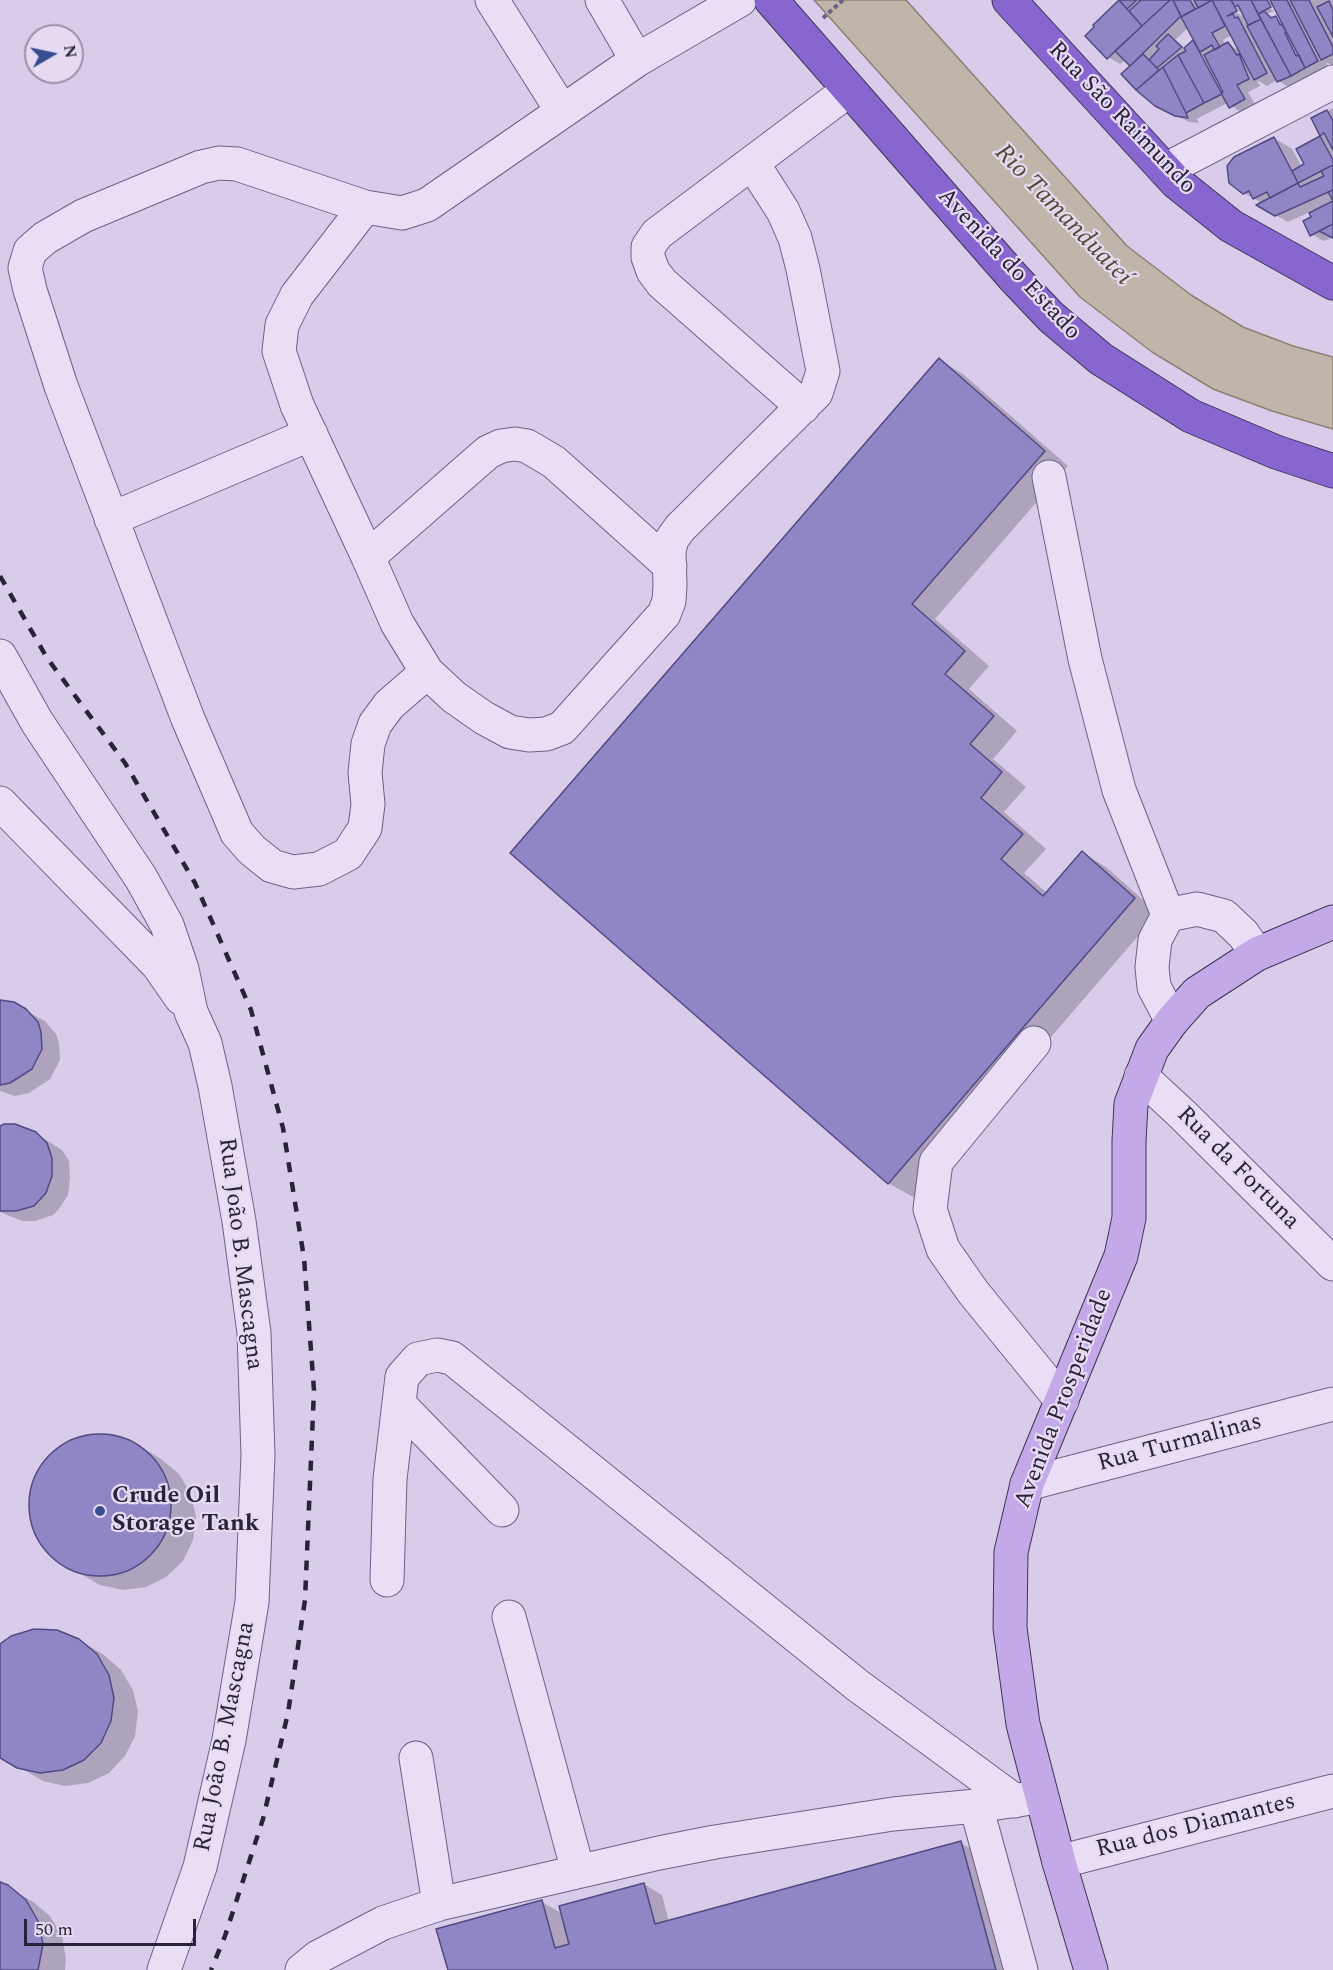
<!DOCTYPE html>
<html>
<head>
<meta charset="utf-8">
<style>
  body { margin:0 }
  #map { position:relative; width:1333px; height:1970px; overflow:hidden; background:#d9cceb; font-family:Spectral,serif }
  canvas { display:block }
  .north { position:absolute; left:24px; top:24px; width:60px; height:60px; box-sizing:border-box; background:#e6daf3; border:2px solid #9a91a8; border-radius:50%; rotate:81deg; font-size:16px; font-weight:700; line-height:24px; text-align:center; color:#282338 }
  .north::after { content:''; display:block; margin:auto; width:21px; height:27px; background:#374e8f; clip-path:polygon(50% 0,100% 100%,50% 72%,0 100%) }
  .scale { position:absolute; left:24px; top:1919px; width:172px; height:27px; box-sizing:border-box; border:3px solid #282338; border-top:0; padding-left:8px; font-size:18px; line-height:21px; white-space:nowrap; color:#282338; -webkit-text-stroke:4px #e6daf3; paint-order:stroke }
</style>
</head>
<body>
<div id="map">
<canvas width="1333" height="1970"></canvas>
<div class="north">N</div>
<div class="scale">50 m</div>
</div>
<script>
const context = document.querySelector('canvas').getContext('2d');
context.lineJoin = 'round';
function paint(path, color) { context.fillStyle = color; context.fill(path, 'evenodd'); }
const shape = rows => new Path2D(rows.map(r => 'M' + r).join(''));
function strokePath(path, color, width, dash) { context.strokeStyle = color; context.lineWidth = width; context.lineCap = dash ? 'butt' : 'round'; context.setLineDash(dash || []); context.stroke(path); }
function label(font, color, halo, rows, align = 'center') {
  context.font = font + ' Spectral,serif'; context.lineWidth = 4.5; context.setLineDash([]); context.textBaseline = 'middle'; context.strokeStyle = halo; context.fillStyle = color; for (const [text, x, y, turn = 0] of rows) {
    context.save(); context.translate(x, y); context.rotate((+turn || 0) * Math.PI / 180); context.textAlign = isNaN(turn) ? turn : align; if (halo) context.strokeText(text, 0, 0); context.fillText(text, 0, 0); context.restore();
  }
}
const water = shape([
  [814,0,906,0,1127,246,1191,295,1243,327,1293,346,1333,357,1333,429,1272,411,1213,389,1152,352,1080,297,814,0]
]);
paint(water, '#c0b5ab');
strokePath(water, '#8e8072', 1.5);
paint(shape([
  [1121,0,1333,0,1333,66,1326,62,1329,68,1290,88,1277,80,1267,86,1257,80,1260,86,1248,92,1256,106,1242,113,1227,103,1197,119,1199,123,1189,122,1156,105,1124,74,1132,66,1126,59,1120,64,1108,57,1095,25],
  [1265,2,1276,8,1283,22,1267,14,1274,11,1264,5],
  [1231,6,1244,14,1244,17,1230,9],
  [1247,18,1251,27,1244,20],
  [1189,27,1195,40,1185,49,1175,40],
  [1232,35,1240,51,1228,44,1226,45,1223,40],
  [1333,108,1333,238,1323,241,1312,234,1313,218,1310,212,1288,222,1259,205,1262,203,1244,193,1274,138,1292,149,1302,167,1306,165,1298,149,1322,136,1313,119],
  [939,360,963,374,1068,466,935,619,989,666,969,689,1017,731,993,759,1026,787,1004,812,1046,849,1024,873,1047,893,1082,853,1106,867,1158,913,913,1197,888,1183,512,853],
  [0,1001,13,1004,45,1021,56,1034,59,1043,60,1060,50,1079,29,1093,15,1096,0,1091],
  [0,1128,35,1133,62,1150,69,1161,70,1178,68,1195,59,1209,53,1215,35,1221,22,1221,0,1212],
  [91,1435,115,1436,136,1444,161,1459,179,1474,191,1494,196,1517,193,1540,183,1561,166,1577,146,1587,123,1590,100,1585,55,1559,40,1541,32,1519,31,1496,37,1474,51,1455,69,1442],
  [79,1640,104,1655,121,1670,133,1690,138,1712,135,1736,125,1756,109,1773,88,1783,65,1786,43,1781,0,1756,0,1646],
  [960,1843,979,1853,1010,1970,449,1970,542,1902,563,1914,644,1884,662,1895,669,1922],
  [0,1883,32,1901,50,1916,62,1936,66,1959,65,1970,0,1970]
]), '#0003');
const building = shape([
  [1119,0,1137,0,1127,9,1119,0],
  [1119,0,1142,26,1107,59,1085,36,1094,27,1093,25,1119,0],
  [1139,0,1170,0,1142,26,1129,11,1140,1,1139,0],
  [1170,0,1173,0,1181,16,1130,66,1115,51,1170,0],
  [1173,0,1190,0,1195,9,1181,17,1173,0],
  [1194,0,1212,0,1198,8,1194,0],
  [1212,0,1231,0,1237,11,1227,16,1233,14,1235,18,1238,17,1267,73,1254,80,1212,0],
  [1212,0,1225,26,1212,33,1220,47,1214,50,1212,45,1200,52,1181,17,1212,0],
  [1231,0,1251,0,1261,19,1248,25,1238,5,1235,7,1231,0],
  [1251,0,1267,0,1271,7,1258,14,1251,0],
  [1270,0,1287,0,1318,61,1305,68,1270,0],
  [1290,0,1309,0,1333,47,1333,54,1321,60,1290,0],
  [1329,1,1333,10,1333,37,1317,7,1329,1],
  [1264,11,1271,18,1276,16,1280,25,1282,24,1286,32,1285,33,1296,56,1299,55,1305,68,1291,76,1258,14,1264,11],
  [1261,19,1291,76,1277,82,1247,26,1261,19],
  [1168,34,1182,47,1157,68,1149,60,1159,49,1156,46,1168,34],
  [1193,40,1222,94,1204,103,1178,55,1186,51,1184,48,1193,40],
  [1228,42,1237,55,1239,54,1249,79,1237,85,1245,99,1229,108,1221,93,1223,92,1204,55,1228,42],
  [1143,54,1159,70,1136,90,1121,74,1143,54],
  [1178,55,1204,103,1186,113,1163,67,1178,55],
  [1163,67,1186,113,1188,118,1175,116,1155,106,1136,90,1163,67],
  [1327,110,1333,121,1333,150,1324,133,1320,136,1311,118,1327,110],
  [1320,136,1333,160,1333,165,1298,183,1292,171,1304,164,1296,149,1320,136],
  [1274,137,1298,183,1270,198,1267,192,1253,199,1249,191,1243,194,1229,183,1227,166,1234,157,1274,137],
  [1333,165,1333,190,1275,216,1256,205,1298,183,1300,187,1324,176,1321,171,1333,165],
  [1333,190,1333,224,1310,236,1303,221,1311,217,1309,213,1333,201,1328,192,1333,190],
  [1333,224,1333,238,1319,231,1333,224],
  [939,358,1045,451,912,604,965,651,945,674,994,716,970,744,1002,772,981,798,1023,834,1001,859,1043,896,1082,851,1135,898,888,1184,510,853,939,358],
  [0,1000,14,1002,26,1009,38,1022,41,1032,42,1049,32,1069,10,1083,0,1085,0,1000],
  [4,1124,15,1124,36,1132,47,1143,52,1158,52,1176,46,1193,34,1206,16,1211,0,1211,0,1126,4,1124],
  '29 1505a71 71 0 1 1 142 0a71 71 0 1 1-142 0Z',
  [34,1629,57,1630,79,1639,97,1654,109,1675,114,1698,111,1721,101,1743,84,1760,63,1770,40,1773,17,1768,0,1758,0,1644,11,1636,34,1629],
  [961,1841,996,1970,448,1970,436,1929,542,1900,555,1948,569,1944,559,1906,644,1883,655,1924,961,1841],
  [0,1882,8,1885,26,1900,38,1921,43,1944,38,1970,0,1970,0,1882]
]);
paint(building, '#9086c5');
strokePath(building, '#524983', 1.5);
const minor = shape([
  [492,0,562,111],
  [602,0,637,60],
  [740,0,637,60,427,205,402,213,365,207,237,164,219,163,201,167,83,216,45,238,30,251,25,268,30,290,61,386,188,719,237,833,252,850,272,866,293,872,319,869,348,854,365,828,368,804,365,773,368,744,375,724,389,705,427,672,454,697,484,718,510,732,529,735,546,734,562,728,664,614,669,601,670,585,669,551,672,539,680,528,816,393,823,371,803,269,795,238,783,211,753,164],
  [1165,170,1333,82],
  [365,207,297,295,282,325,279,351,297,405,368,557],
  [803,407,662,283,653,271,648,257,648,247,657,234,849,90],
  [1049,477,1085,659,1119,790,1168,915],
  [111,519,311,434],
  [0,656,37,722,141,878,167,925,182,969,191,1012,205,1043,215,1086,239,1221,254,1333,258,1455,252,1602,229,1740,200,1867,164,1970],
  [427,672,397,623,368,557,488,452,501,446,515,444,527,446,554,462,670,566],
  [0,803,158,965,181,998],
  [1172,1021,1154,987,1152,967,1155,940,1168,915,1197,909,1224,916,1243,934,1257,954],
  [1034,1043,936,1162,930,1209,943,1249,973,1292,1062,1401],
  [1141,1076,1183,1115,1333,1264],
  [399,1404,502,1510],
  [1027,1484,1333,1404],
  [387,1580,390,1479,402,1377,418,1359,437,1355,452,1358,857,1685,1015,1801],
  [509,1617,578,1871],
  [416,1758,439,1904,659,1853,715,1842,893,1814,976,1806,1025,1799],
  [976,1806,1021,1970],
  [1059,1862,1333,1791],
  [302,1970,318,1957,383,1923,439,1904]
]);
const major = shape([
  [1091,1970,1059,1862,1023,1724,1010,1628,1011,1552,1027,1484,1121,1256,1129,1218,1129,1141,1131,1104,1152,1049,1172,1021,1197,993,1257,954,1333,922]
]);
const highway = shape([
  [771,0,1014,278,1051,317,1101,359,1191,416,1276,452,1333,471],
  [1009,0,1176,182,1231,226,1333,283]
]);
strokePath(minor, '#6b6186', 35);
strokePath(major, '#3b3455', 35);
strokePath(highway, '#3b3455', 35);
strokePath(shape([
  [823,18,843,0]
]), '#6b6186', 4, [4.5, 3]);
strokePath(minor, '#e9def6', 33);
strokePath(major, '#c4a9e9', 33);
strokePath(highway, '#8767cf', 33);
strokePath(shape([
  [0,576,47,658,125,763,195,883,251,1010,283,1128,304,1258,314,1390,305,1600,288,1713,263,1819,225,1936,211,1970]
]), '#282338', 4.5, [10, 10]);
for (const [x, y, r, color] of [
  [100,1511,6,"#374e8f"]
]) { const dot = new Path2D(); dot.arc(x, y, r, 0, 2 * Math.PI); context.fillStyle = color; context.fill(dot); strokePath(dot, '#e6daf3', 2); }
label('24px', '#282338', '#e6daf3', [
  ["Rua São Raimundo",1121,119,46],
  ["Avenida do Estado",1008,265,47],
  ["Rua da Fortuna",1237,1169,45],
  ["Rua João B. Mascagna",239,1254,83],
  ["Avenida Prosperidade",1065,1399,-69],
  ["Rua Turmalinas",1180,1444,-15],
  ["Rua João B. Mascagna",226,1737,-79],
  ["Rua dos Diamantes",1196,1827,-14]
]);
label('bold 24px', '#282338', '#e6daf3', [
  ["Crude Oil",112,1497],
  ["Storage Tank",112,1525]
], 'left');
label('italic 26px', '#564b34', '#e6daf3', [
  ["Rio Tamanduateí",1062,216,46]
]);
</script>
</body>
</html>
